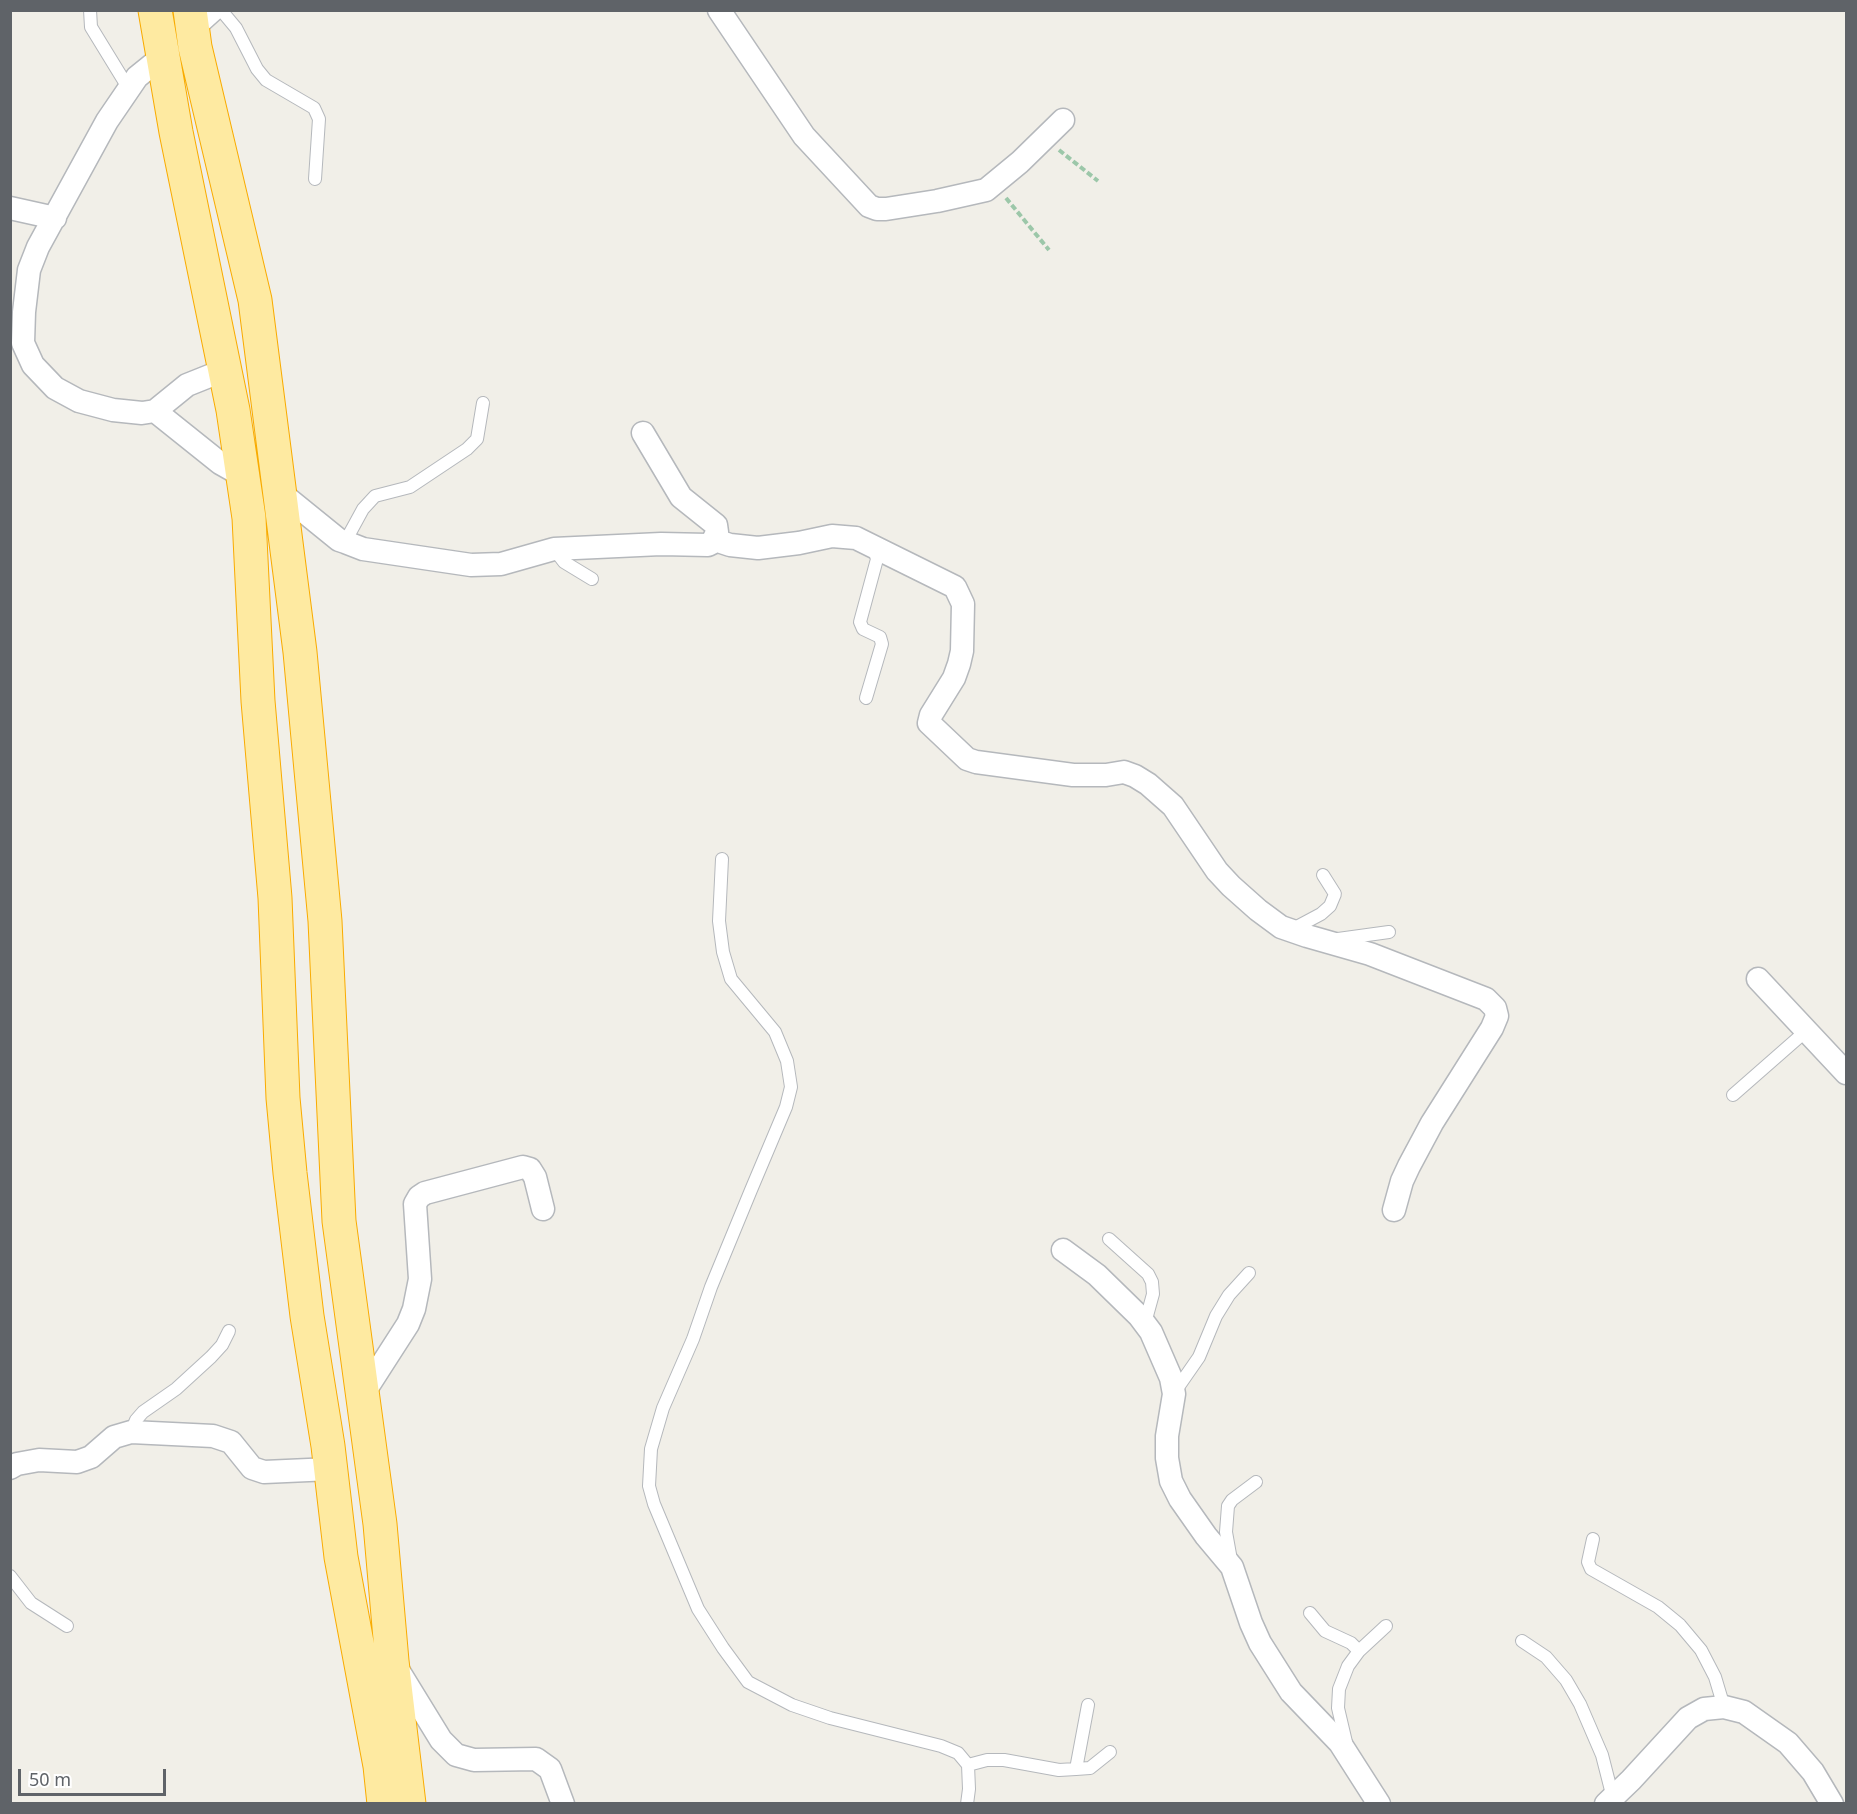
<!DOCTYPE html>
<html>
<head>
<meta charset="utf-8">
<style>
  body { margin:0 }
  #map { position:relative; width:1857px; height:1814px; overflow:hidden; background:#f1efe8; font-family:"Noto Sans",sans-serif }
  canvas { display:block }
  .frame { position:absolute; inset:0; border:12px solid #5f6368; pointer-events:none }
  .scale { position:absolute; left:18px; top:1769px; width:148px; height:27px; box-sizing:border-box; border:3px solid #5f6368; border-top:0; padding-left:8px; font-size:18px; line-height:21px; white-space:nowrap; color:#5f6368; -webkit-text-stroke:4px #fff; paint-order:stroke }
</style>
</head>
<body>
<div id="map">
<canvas width="1857" height="1814"></canvas>
<div class="frame"></div>
<div class="scale">50 m</div>
</div>
<script>
const context = document.querySelector('canvas').getContext('2d');
context.lineJoin = 'round';
const shape = rows => new Path2D(rows.map(r => 'M' + r).join(''));
function strokePath(path, color, width, dash) { context.strokeStyle = color; context.lineWidth = width; context.lineCap = dash ? 'butt' : 'round'; context.setLineDash(dash || []); context.stroke(path); }
const service = shape([
  [90,10,91,27,129,89],
  [221,10,236,28,257,69,266,80,314,108,319,119,315,179],
  [345,542,363,509,375,496,410,487,467,449,477,439,483,403],
  [554,549,564,562,592,579],
  [866,698,882,644,880,637,863,629,860,622,877,559,875,552,871,547],
  [722,859,719,921,723,952,731,979,775,1032,787,1061,791,1087,786,1107,751,1190,711,1287,693,1339,663,1408,651,1449,649,1486,654,1504,698,1609,723,1648,748,1682,792,1705,830,1718,941,1746,958,1753,968,1765,969,1789,967,1804],
  [1291,930,1321,914,1330,906,1335,894,1323,875],
  [1338,939,1389,932],
  [1733,1095,1806,1031],
  [1109,1239,1148,1274,1152,1282,1153,1294,1145,1323],
  [1174,1393,1199,1357,1216,1316,1229,1295,1249,1273],
  [131,1432,136,1420,143,1412,176,1389,211,1357,222,1345,229,1331],
  [1593,1539,1588,1562,1591,1569,1658,1607,1680,1625,1701,1650,1715,1677,1724,1707],
  [1231,1560,1226,1532,1228,1506,1232,1500,1256,1482],
  [10,1576,31,1603,67,1626],
  [1310,1613,1325,1631,1351,1643,1359,1651,1348,1666,1339,1689,1338,1708,1346,1742],
  [1522,1641,1546,1657,1566,1680,1580,1704,1602,1755,1613,1798],
  [1359,1651,1386,1626],
  [968,1765,987,1760,1004,1760,1059,1770,1076,1769,1090,1768,1110,1752],
  [1076,1769,1088,1705]
]);
const minor = shape([
  [719,10,804,136,869,206,877,209,886,209,937,201,986,190,1020,162,1063,120],
  [193,28,213,10],
  [163,56,137,77,107,121,38,247,29,270,24,312,23,343,33,365,55,388,79,401,113,410,142,413,155,411,220,463,243,476],
  [10,208,55,218],
  [155,411,187,385,222,371],
  [281,493,339,540,345,542,363,549,471,565,501,564,554,549,661,544,708,545,712,543,717,532,716,525,681,497,643,433],
  [715,540,730,545,758,548,799,543,832,536,856,538,955,587,963,604,962,651,959,664,954,678,931,715,929,723,967,759,976,762,1073,775,1106,775,1124,772,1135,776,1148,784,1173,806,1217,871,1231,886,1258,910,1281,927,1307,936,1370,954,1486,999,1495,1008,1497,1016,1492,1028,1432,1123,1409,1166,1402,1181,1394,1210],
  [1758,979,1846,1073],
  [1063,1250,1097,1275,1139,1316,1151,1332,1171,1378,1174,1394,1167,1436,1167,1458,1171,1481,1180,1499,1206,1536,1232,1567,1251,1623,1260,1643,1291,1692,1340,1743,1379,1804],
  [363,1394,408,1324,414,1309,420,1279,415,1204,419,1197,425,1193,523,1167,530,1169,535,1177,543,1209],
  [10,1468,17,1464,39,1460,77,1462,91,1457,114,1437,131,1432,213,1436,231,1442,252,1468,264,1472,331,1469],
  [398,1670,441,1740,456,1755,474,1760,536,1759,550,1769,563,1804],
  [1606,1804,1631,1780,1688,1718,1704,1709,1724,1707,1744,1712,1788,1743,1813,1772,1832,1804]
]);
const trunk = shape([
  [155,10,176,132,233,410,249,518,258,701,275,898,283,1098,290,1173,307,1316,328,1446,341,1557,380,1766,384,1804],
  [190,10,195,47,255,300,300,652,325,921,339,1221,380,1524,392,1661,409,1804]
]);
strokePath(service, '#b5b8bc', 14);
strokePath(minor, '#b5b8bc', 25);
strokePath(trunk, '#f9ab00', 35);
strokePath(shape([
  [1059,150,1098,181],
  [1006,198,1049,250]
]), '#9cc7a9', 4, [6, 3]);
strokePath(service, '#fff', 12);
strokePath(minor, '#fff', 22);
strokePath(trunk, '#feeaa1', 33);
</script>
</body>
</html>
